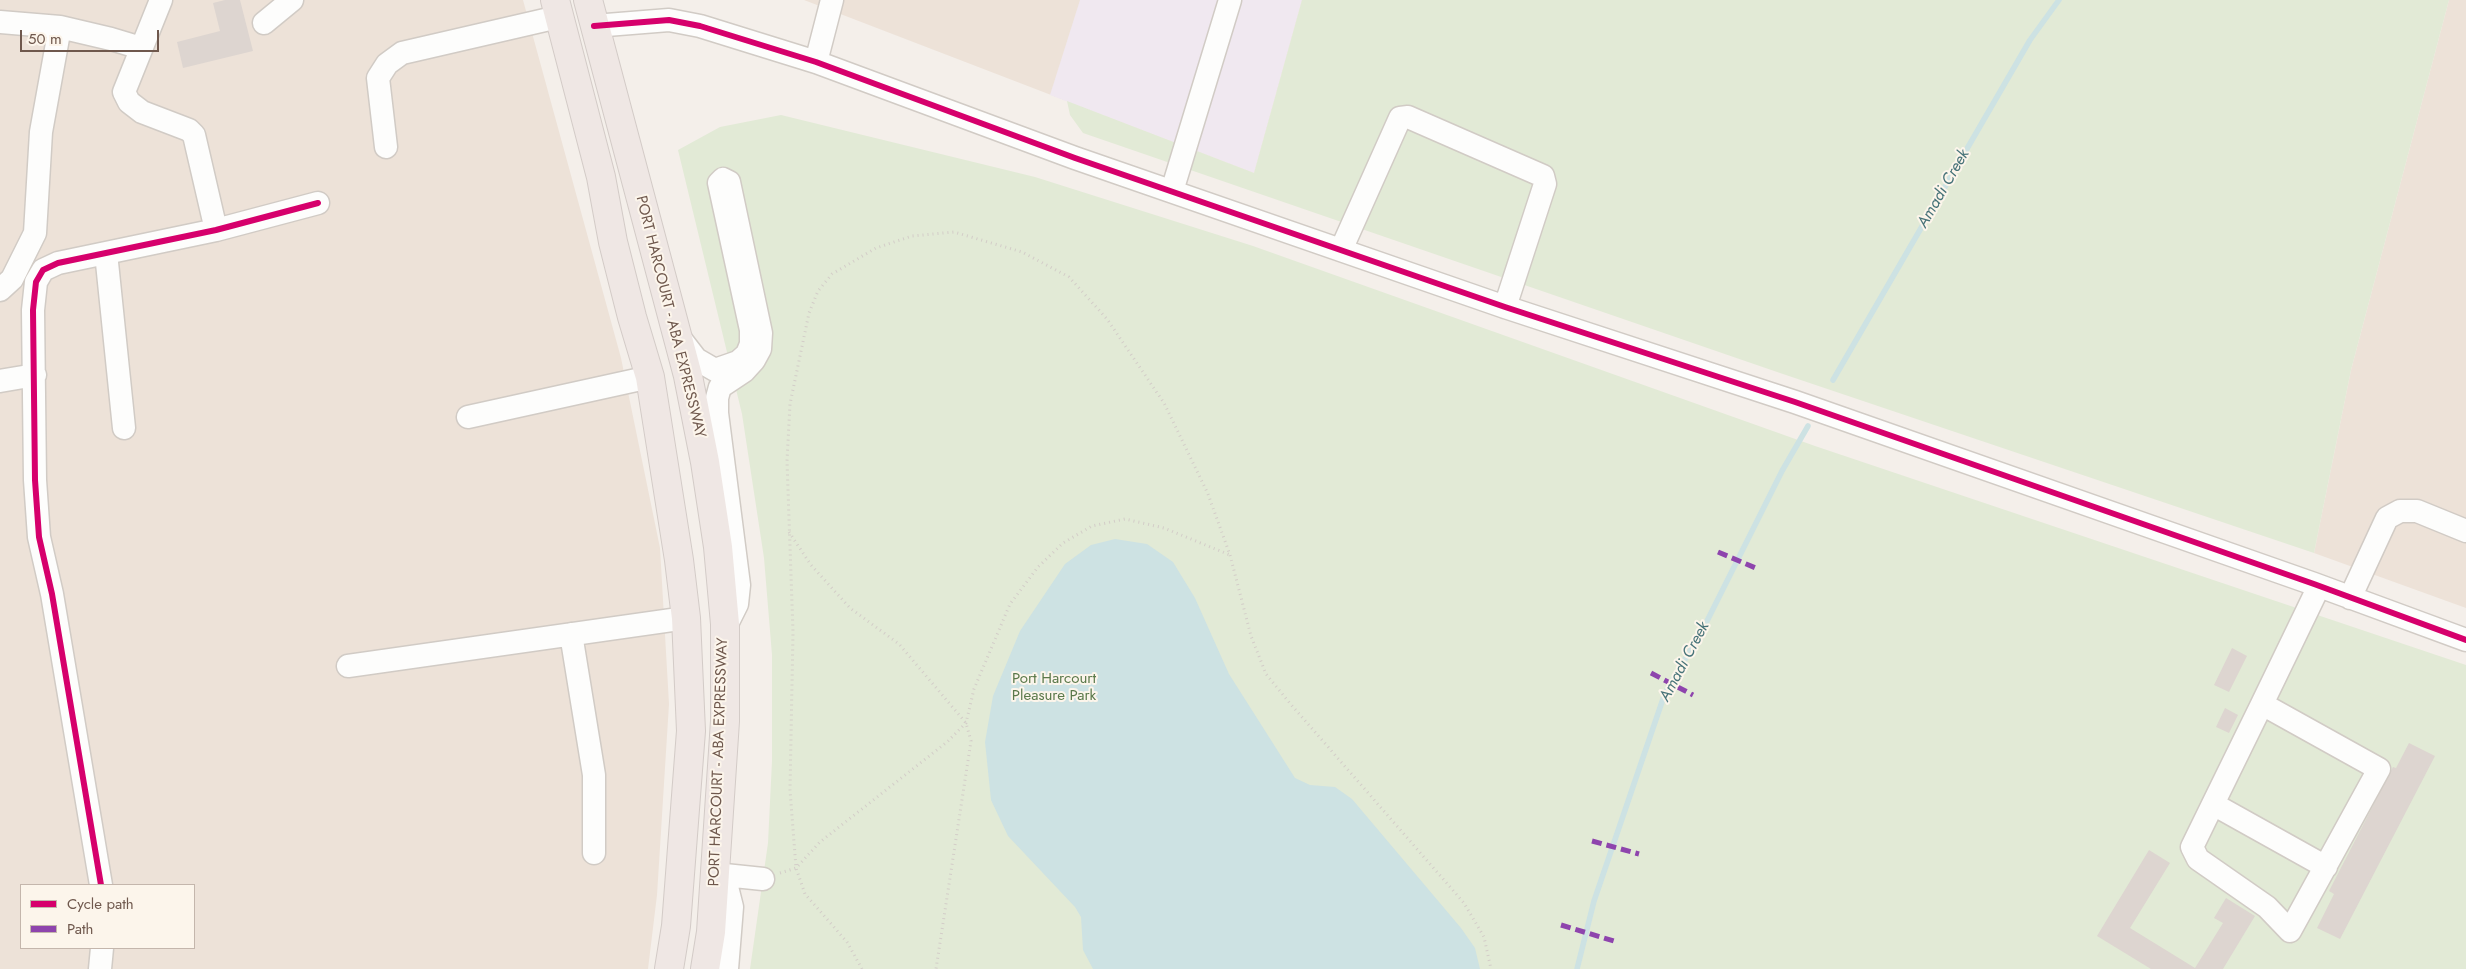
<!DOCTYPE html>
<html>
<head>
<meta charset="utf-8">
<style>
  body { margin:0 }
  #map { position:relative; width:2466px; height:969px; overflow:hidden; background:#f4efea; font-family:Jost,sans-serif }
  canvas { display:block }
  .legend { position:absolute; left:20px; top:884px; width:175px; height:65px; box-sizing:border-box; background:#fcf5eb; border:1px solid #c4b6ac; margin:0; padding:6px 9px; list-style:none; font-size:15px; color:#6f584d }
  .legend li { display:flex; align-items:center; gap:10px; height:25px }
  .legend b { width:25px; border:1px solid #c4b6ac }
  .scale { position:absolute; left:20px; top:30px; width:139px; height:22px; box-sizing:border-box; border:2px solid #6f584d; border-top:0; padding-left:6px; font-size:15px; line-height:18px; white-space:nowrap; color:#6f584d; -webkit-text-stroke:4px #fcf5eb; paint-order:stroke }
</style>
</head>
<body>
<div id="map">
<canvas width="2466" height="969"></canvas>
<ul class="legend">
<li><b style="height:6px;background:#d6006c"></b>Cycle path</li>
<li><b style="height:6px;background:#8e44ad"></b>Path</li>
</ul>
<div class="scale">50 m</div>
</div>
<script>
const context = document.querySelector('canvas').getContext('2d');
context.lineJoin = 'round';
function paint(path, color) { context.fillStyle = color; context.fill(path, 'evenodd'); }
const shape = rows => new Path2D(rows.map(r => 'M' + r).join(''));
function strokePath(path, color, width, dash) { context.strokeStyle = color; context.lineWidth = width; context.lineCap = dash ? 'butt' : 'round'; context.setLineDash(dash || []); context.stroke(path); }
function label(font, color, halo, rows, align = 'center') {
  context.font = font + ' Jost,sans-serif'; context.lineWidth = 4; context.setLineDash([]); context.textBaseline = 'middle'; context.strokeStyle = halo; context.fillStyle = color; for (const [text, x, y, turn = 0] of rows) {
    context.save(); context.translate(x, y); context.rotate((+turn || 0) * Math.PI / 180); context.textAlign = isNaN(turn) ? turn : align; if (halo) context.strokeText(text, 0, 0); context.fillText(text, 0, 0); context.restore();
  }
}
paint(shape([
  [0,0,523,0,621,358,660,548,669,704,657,895,648,969,0,969],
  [21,885,194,885,194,948,21,948],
  [804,0,1302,0,1254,173],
  [2449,0,2466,0,2466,608,2314,553,2351,370]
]), '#ede2d8');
paint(shape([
  [1080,0,1302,0,1254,173,1050,95]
]), '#f0e8f0');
paint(shape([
  [1302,0,2449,0,2351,370,2314,553,1780,373,1083,133,1070,115,1067,101,1254,173],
  [781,115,1035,177,1253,246,1815,446,2466,665,2466,969,750,969,768,843,772,761,772,655,764,558,742,414,678,150,720,127]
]), '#e2ead6');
paint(shape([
  [1115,539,1147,544,1173,562,1195,598,1229,674,1295,778,1310,785,1335,787,1352,799,1461,928,1475,948,1480,969,1093,969,1083,950,1081,917,1075,907,1008,836,991,800,985,742,993,696,1020,631,1065,564,1091,545]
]), '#cde2e3');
strokePath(shape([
  [1833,380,2030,40,2059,0],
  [1577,969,1594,901,1665,693,1703,629,1782,471,1808,426]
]), '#cde2e3', 5.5);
paint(shape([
  [225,0,240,0,253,51,183,68,177,42,220,31,213,3],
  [2232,648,2247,656,2229,692,2214,685],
  [2225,708,2238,715,2229,733,2216,727],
  [2409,743,2435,756,2340,939,2317,928,2334,894,2329,891,2393,767,2396,768],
  [2149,850,2170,863,2130,928,2195,968,2223,923,2214,918,2226,898,2255,916,2223,969,2151,969,2097,936]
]), '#ddd5d0');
const minor = shape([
  [161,0,124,92,129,102,142,112,189,130,194,135,216,230],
  [0,22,60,27,111,39,141,48],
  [264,23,292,0],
  [594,26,669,20,700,26,816,62,1075,158,1505,307,1795,402,2314,584,2466,640],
  [816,62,832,0],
  [386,147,378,78,387,64,402,53,558,17],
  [1172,191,1230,0],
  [1341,250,1400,118,1408,117,1543,176,1545,184,1505,307],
  [106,253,124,428],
  [0,290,12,279,35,233,41,132,60,27],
  [679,337,696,359,715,370,738,362,747,354,751,344,751,330,719,183,723,179,729,182,761,333,760,349,754,360,744,371,720,387,717,398,717,413,739,585,737,604,725,628],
  [0,381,35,375],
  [468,417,650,377],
  [2350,598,2387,518,2400,511,2417,511,2466,531],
  [571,634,594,775,594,853],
  [348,666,686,618],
  [2262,704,2379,769,2290,931,2267,907,2198,859,2192,847,2213,804,2262,704,2307,611,2319,586],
  [2213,804,2326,867],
  [715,874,727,887,732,907,727,969],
  [715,874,763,879],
  [101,885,52,594,39,537,35,480,33,310,36,282,43,270,58,263,216,230,318,203],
  [100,969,102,948]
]);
const highway = shape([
  [555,0,601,177,613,242,632,317,650,377,679,560,686,618,691,731,676,926,669,969],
  [588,0,688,376,705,462,718,547,725,624,725,721,711,932,705,969]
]);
strokePath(minor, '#d1cbc5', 25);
strokePath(highway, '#d3cbc7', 30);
strokePath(shape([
  [789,532,811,565,850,608,899,644,966,723,971,741,936,969],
  [780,873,796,868,820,842,947,742,966,723,974,689,1010,604,1038,567,1063,543,1092,526,1125,519,1164,528,1230,555],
  [862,969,847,942,805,894,796,868,790,790,793,632,787,461,790,404,809,313,818,291,832,274,876,248,912,236,954,232,1022,252,1069,277,1107,319,1164,403,1208,494,1230,555,1251,636,1266,674,1288,701,1464,903,1484,937,1491,969]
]), '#d3cdc8', 3, [1, 4]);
strokePath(minor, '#fdfdfc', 22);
strokePath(highway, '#efe7e4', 28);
strokePath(shape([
  [1718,552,1758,569],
  [1651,673,1693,695],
  [1592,841,1639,854],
  [1561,925,1617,942]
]), '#8e44ad', 5, [10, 5]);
strokePath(shape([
  [594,26,669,20,700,26,816,62,1075,158,1505,307,1795,402,2314,584,2466,640],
  [101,885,52,594,39,537,35,480,33,310,36,282,43,270,58,263,216,230,318,203]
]), '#d6006c', 6);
label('15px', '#6f584d', '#fcf5eb', [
  ["PORT HARCOURT - ABA EXPRESSWAY",670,317,76],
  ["PORT HARCOURT - ABA EXPRESSWAY",719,762,-88]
]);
label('15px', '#5a794a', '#fcf5eb', [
  ["Port Harcourt",1054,679],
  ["Pleasure Park",1054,696]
]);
label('italic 16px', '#477379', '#fcf5eb', [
  ["Amadi Creek",1944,189,-60],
  ["Amadi Creek",1685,662,-62]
]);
</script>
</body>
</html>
